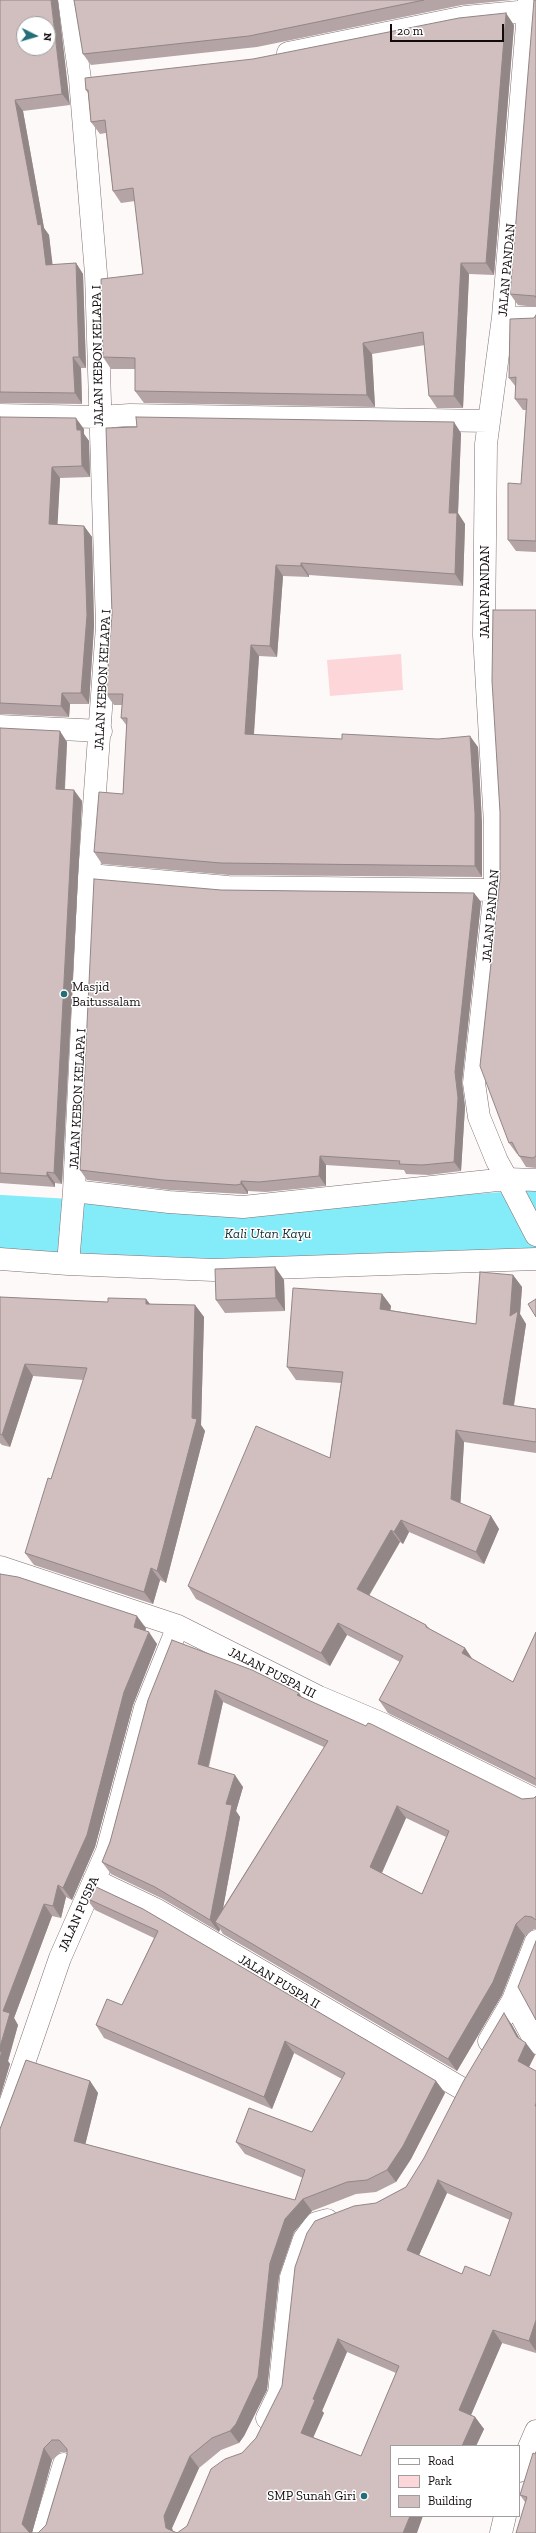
<!DOCTYPE html>
<html>
<head>
<meta charset="utf-8">
<style>
  body { margin:0 }
  #map { position:relative; width:536px; height:2533px; overflow:hidden; background:#fdf9f9; font-family:"Zilla Slab",serif }
  canvas { display:block }
  .legend { position:absolute; left:390px; top:2445px; width:130px; height:72px; box-sizing:border-box; background:#fff; border:1px solid #9f9d9d; margin:0; padding:5px 7px; list-style:none; font-size:12px; color:#100a0b }
  .legend li { display:flex; align-items:center; gap:8px; height:20px }
  .legend b { width:20px; border:1px solid #9f9d9d }
  .north { position:absolute; left:16px; top:16px; width:40px; height:40px; box-sizing:border-box; background:#fff; border:1px solid #9f9d9d; border-radius:50%; rotate:95deg; font-size:11px; font-weight:700; line-height:16px; text-align:center; color:#100a0b }
  .north::after { content:''; display:block; margin:auto; width:14px; height:18px; background:#246e77; clip-path:polygon(50% 0,100% 100%,50% 72%,0 100%) }
  .scale { position:absolute; left:390px; top:24px; width:114px; height:18px; box-sizing:border-box; border:2px solid #100a0b; border-top:0; padding-left:5px; font-size:12px; line-height:14px; white-space:nowrap; color:#100a0b; -webkit-text-stroke:3px #fff; paint-order:stroke }
</style>
</head>
<body>
<div id="map">
<canvas width="536" height="2533"></canvas>
<ul class="legend">
<li><b style="height:5px;background:#fff"></b>Road</li>
<li><b style="height:11px;background:#fcd6d8"></b>Park</li>
<li><b style="height:11px;background:#d1bfc0"></b>Building</li>
</ul>
<div class="north">N</div>
<div class="scale">20 m</div>
</div>
<script>
const context = document.querySelector('canvas').getContext('2d');
context.lineJoin = 'round';
function paint(path, color) { context.fillStyle = color; context.fill(path, 'evenodd'); }
const shape = rows => new Path2D(rows.map(r => 'M' + r).join(''));
function strokePath(path, color, width, dash) { context.strokeStyle = color; context.lineWidth = width; context.lineCap = dash ? 'butt' : 'round'; context.setLineDash(dash || []); context.stroke(path); }
function label(font, color, halo, rows, align = 'center') {
  context.font = font + ' "Zilla Slab",serif'; context.lineWidth = 3; context.setLineDash([]); context.textBaseline = 'middle'; context.strokeStyle = halo; context.fillStyle = color; for (const [text, x, y, turn = 0] of rows) {
    context.save(); context.translate(x, y); context.rotate((+turn || 0) * Math.PI / 180); context.textAlign = isNaN(turn) ? turn : align; if (halo) context.strokeText(text, 0, 0); context.fillText(text, 0, 0); context.restore();
  }
}
paint(shape([
  [401,654,403,690,330,696,327,660]
]), '#fcd6d8');
strokePath(shape([
  [0,1229,103,1235,399,1233,536,1224]
]), '#84ebf9', 68);
const street = shape([
  [288,53,465,17,529,11],
  [503,317,536,318],
  [0,415,99,417,130,415,488,421],
  [0,726,101,731],
  [89,875,228,887,495,890],
  [507,1179,497,1161,479,1117,474,1083,495,890,495,824,484,635,486,444,503,317,529,0],
  [509,1183,536,1235],
  [74,1191,169,1202,243,1207,507,1179,536,1180],
  [0,1259,68,1264,213,1270,536,1259],
  [68,1264,74,1191,89,875,107,626,96,274,80,79,69,0],
  [0,1567,178,1626,319,1697,385,1725,536,1800],
  [94,1880,157,1910,461,2088],
  [513,2000,536,2043],
  [489,2041,513,2000,536,1941],
  [0,2133,60,1958,107,1851,145,1708,174,1636],
  [267,2418,279,2393,291,2277,304,2239,316,2223,327,2220],
  [519,2471,536,2431],
  [43,2533,64,2464],
  [501,2533,505,2516]
]);
strokePath(street, '#807071', 23);
strokePath(street, '#fff', 22);
paint(shape([
  [0,0,70,105,23,111,44,228,49,235,52,265,76,263,83,274,86,368,81,368,82,404,0,403],
  [74,0,512,0,462,5,257,47,91,65,83,54],
  [536,0,536,307,518,305,510,294],
  [514,25,494,275,469,274,463,408,437,408,429,396,425,345,372,354,375,407,144,403,135,391,135,369,111,369,103,357,143,274,135,201,121,203,113,191,106,133,100,134,91,122,88,93,86,90,253,59],
  [536,315,536,552,516,551,508,540,521,484,526,410,523,410,515,399,516,387,509,378,534,318],
  [0,417,84,429,84,434,89,441,90,477,60,478,57,525,84,526,92,537,94,626,89,704,70,704,69,717,0,714],
  [461,433,458,513,465,524,463,586,309,575,309,577,283,576,277,657,259,656,254,735,478,747,482,824,482,877,229,875,102,864,94,852,123,794,127,726,121,718,122,705,114,705,106,694,112,614],
  [536,610,536,1168,526,1167,518,1154,517,1154,509,1143],
  [0,728,67,742,65,790,82,801,62,1184,55,1183,55,1187,0,1183],
  [221,890,474,893,481,902,462,1082,465,1107,461,1171,429,1175,406,1174,404,1170,326,1165,326,1186,266,1192,248,1191,248,1194,243,1194,170,1190,87,1180,80,1170],
  [275,1267,284,1280,285,1311,225,1313,216,1300],
  [513,1275,522,1287,520,1314,526,1324,514,1406,536,1409,536,1453,464,1442,460,1503,491,1516,499,1529,484,1564,409,1532,403,1544,400,1542,369,1596,426,1625,430,1629,465,1648,473,1660,513,1682,536,1632,536,1786,388,1713,379,1700,400,1662,347,1635,330,1666,196,1599,188,1586,330,1458,341,1383,296,1380,287,1367,382,1294,391,1306,390,1310,476,1324],
  [0,1297,108,1302,146,1299,150,1304,195,1305,204,1317,201,1425,205,1431,166,1583,160,1580,153,1604,34,1565,25,1553,51,1479,84,1380,33,1376,10,1447,2,1445,0,1443],
  [0,1574,146,1628,145,1631,157,1644,133,1705,95,1847,72,1900,66,1897,61,1918,52,1916,14,2018,18,2025,8,2061,10,2064,0,2097],
  [172,1640,299,1693,302,1698,522,1799,534,1798,536,1796,536,1929,534,1929,525,1936,502,1995,457,2071,223,1934,220,1929,219,1932,163,1899,111,1874,102,1862,110,1842],
  [223,1702,324,1747,223,1908,240,1817,236,1811,243,1787,209,1767],
  [406,1818,446,1837,422,1894,382,1873],
  [92,1885,143,1909,436,2081,445,2093,411,2159,396,2182,376,2192,356,2194,312,2211,294,2232,279,2276,267,2390,244,2436,239,2443,221,2450,199,2468,172,2528,173,2531,177,2533,0,2533,0,2129,26,2060,90,2081,98,2093,85,2144,295,2200,303,2178,245,2154,236,2142,249,2108,312,2132,342,2079,294,2053,272,2109,104,2038,96,2025,107,1999,122,2005,154,1938,95,1910,86,1898],
  [61,2452,67,2452,67,2455,46,2525,38,2533,32,2533,52,2460],
  [512,2025,520,2039,535,2055,529,2067,536,2071,536,2353,502,2343,471,2415,475,2417,484,2429,476,2446,391,2446,187,2526,242,2453,256,2438,376,2203,406,2187],
  [447,2193,510,2220,490,2276,462,2274,419,2255],
  [347,2352,396,2373,361,2456,313,2437,324,2413,322,2411],
  [535,2454,536,2533,525,2502,520,2495]
]), '#b4a4a5');
paint(shape([
  [51,0,58,0,70,105,62,94],
  [506,13,514,25,494,275,486,263],
  [15,100,23,111,44,228,49,235,54,276,46,265,38,225],
  [76,263,83,274,86,368,79,357],
  [461,263,469,274,463,408,454,396],
  [363,343,372,354,375,407,367,395],
  [73,357,81,368,82,404,75,393],
  [76,418,84,429,84,434,89,441,90,477,82,466,77,430],
  [454,422,461,433,458,513,465,524,463,586,455,574,449,513],
  [52,467,60,478,57,535,49,524],
  [84,526,92,537,94,626,89,704,81,693],
  [301,563,309,575,309,577,301,566],
  [276,565,283,576,277,657,270,646],
  [251,645,259,656,253,745,245,734],
  [62,693,70,704,69,717,61,706],
  [60,731,67,742,64,800,56,789],
  [470,736,478,747,482,824,482,877,475,866],
  [74,790,82,801,62,1184,54,1173],
  [474,893,481,902,462,1082,465,1107,461,1171,454,1162,455,1072],
  [320,1156,326,1165,326,1186,319,1176],
  [47,1172,55,1183,55,1187,47,1176],
  [241,1181,248,1191,248,1194,241,1184],
  [275,1267,284,1280,285,1311,276,1298],
  [513,1275,522,1287,520,1314,526,1324,512,1416,503,1404],
  [382,1294,391,1306,389,1321,380,1309],
  [146,1299,155,1311,146,1304],
  [195,1305,204,1317,201,1425,205,1431,166,1583,157,1571,192,1418],
  [25,1364,33,1376,10,1447,2,1435],
  [456,1430,464,1442,460,1512,451,1499],
  [491,1516,499,1529,484,1564,476,1552],
  [401,1520,409,1532,403,1544,394,1532],
  [391,1530,400,1542,365,1602,357,1589],
  [151,1568,160,1580,153,1604,144,1592],
  [137,1616,146,1628,143,1639,134,1627],
  [338,1623,347,1635,330,1666,321,1653],
  [149,1632,157,1644,133,1705,95,1847,72,1900,63,1888,124,1692],
  [465,1648,473,1660,462,1653],
  [215,1690,223,1702,206,1776,198,1764],
  [299,1693,307,1705,297,1695],
  [235,1775,243,1787,236,1811,240,1817,220,1925,215,1922,220,1929,219,1932,210,1920,226,1804],
  [397,1806,406,1818,379,1879,370,1867],
  [58,1885,66,1897,61,1918,53,1906],
  [44,1904,52,1916,14,2018,18,2025,8,2061,10,2064,0,2097,0,2047,3,2011],
  [516,1924,525,1936,502,1995,457,2071,448,2059],
  [504,2013,512,2025,524,2047,526,2043,535,2055,526,2073,518,2061,517,2037],
  [285,2041,294,2053,272,2109,264,2097],
  [90,2081,98,2093,83,2154,74,2141],
  [436,2081,445,2093,411,2159,396,2182,387,2170],
  [438,2180,447,2193,416,2262,407,2250],
  [303,2199,312,2211,294,2232,279,2276,267,2390,244,2436,239,2443,230,2431,270,2263,285,2219],
  [536,2320,536,2351,529,2341],
  [493,2330,502,2343,468,2422,459,2410],
  [338,2339,347,2352,322,2411,324,2413,310,2445,301,2433,313,2399],
  [475,2417,484,2429,476,2446,462,2446],
  [44,2448,52,2460,32,2533,29,2533,22,2524],
  [190,2456,199,2468,172,2528,173,2533,166,2528,164,2516],
  [410,2516,423,2516,417,2533,403,2533]
]), '#928686');
const building = shape([
  [0,0,51,0,62,94,15,100,38,225,41,224,46,265,76,263,79,357,73,357,75,393,0,392,0,0],
  [24,24,48,24,48,48,24,48,24,24],
  [74,0,424,0,249,36,83,54,74,0],
  [534,0,536,0,536,298,535,296,510,294,534,0],
  [506,13,486,263,461,263,454,396,429,396,423,332,363,343,367,395,135,391,135,358,103,357,101,279,143,274,133,188,113,191,105,120,91,122,88,90,86,90,85,78,253,59,459,18,506,13],
  [536,315,536,541,508,540,508,483,521,484,527,399,515,399,516,377,509,378,510,319,534,318,536,315],
  [0,417,76,418,77,430,81,430,82,466,52,467,49,524,84,526,87,615,81,693,62,693,61,706,0,703,0,417],
  [136,417,454,422,449,513,457,513,455,574,301,563,301,566,276,565,270,646,251,645,245,734,342,739,342,734,438,739,470,736,475,813,475,866,221,863,94,852,99,792,123,794,127,718,121,718,123,694,106,694,112,614,106,428,137,427,136,417],
  [493,610,536,610,536,1156,533,1158,519,1156,512,1142,509,1143,480,1066,500,879,500,812,492,681,493,610],
  [0,728,60,731,56,789,74,790,54,1173,47,1172,47,1176,0,1173,0,728],
  [94,879,221,890,474,893,455,1072,458,1098,454,1162,422,1165,399,1164,400,1161,320,1156,319,1176,259,1182,241,1181,241,1184,236,1185,163,1180,80,1170,94,879],
  [275,1267,276,1298,216,1300,215,1269,275,1267],
  [480,1272,513,1275,510,1316,518,1311,503,1404,536,1409,536,1442,456,1430,451,1499,491,1516,476,1552,401,1520,394,1532,391,1530,357,1589,426,1625,426,1627,465,1648,462,1653,513,1682,536,1632,536,1779,533,1777,379,1700,403,1656,338,1623,321,1653,188,1586,256,1426,330,1458,343,1372,287,1367,293,1288,382,1294,380,1309,476,1324,480,1272],
  [0,1297,108,1302,108,1298,146,1299,146,1304,195,1305,192,1418,197,1419,157,1571,151,1568,144,1592,25,1553,48,1478,51,1479,87,1368,25,1364,2,1435,0,1434,0,1297],
  [536,1299,536,1317,528,1304,536,1299],
  [0,1574,18,1577,137,1616,134,1627,149,1632,124,1692,87,1835,63,1888,58,1885,53,1906,44,1904,3,2011,10,2013,0,2047,0,1574],
  [172,1640,252,1670,299,1693,297,1695,366,1726,368,1723,371,1724,522,1799,534,1798,536,1796,536,1920,532,1917,525,1916,516,1924,493,1982,448,2059,215,1922,328,1741,215,1690,198,1764,235,1775,226,1804,232,1805,210,1920,155,1887,102,1862,110,1842,148,1700,172,1640],
  [397,1806,449,1831,422,1894,370,1867,397,1806],
  [92,1885,143,1909,436,2081,403,2146,387,2170,367,2180,347,2182,303,2199,285,2219,270,2263,258,2377,236,2424,230,2431,212,2438,190,2456,164,2516,166,2528,177,2533,0,2533,0,2129,26,2060,90,2081,74,2141,295,2200,305,2170,236,2142,249,2108,312,2132,345,2073,285,2041,264,2097,96,2025,107,1999,122,2005,158,1931,86,1898,92,1885],
  [52,2440,59,2440,67,2449,67,2455,46,2525,38,2533,30,2533,22,2524,44,2448,52,2440],
  [536,1941,536,2020,518,1987,536,1941],
  [504,2013,517,2037,526,2043,518,2061,536,2071,536,2103,535,2106,536,2106,536,2320,529,2341,493,2330,459,2410,475,2417,462,2446,391,2446,391,2516,410,2516,403,2533,177,2533,187,2526,211,2469,225,2459,242,2453,256,2438,282,2386,295,2267,307,2233,315,2221,354,2206,376,2203,406,2187,424,2158,463,2082,504,2013],
  [438,2180,512,2213,490,2276,465,2266,462,2274,407,2250,438,2180],
  [338,2339,399,2366,361,2456,301,2433,315,2400,313,2399,338,2339],
  [0,2051,2,2052,0,2058,0,2051],
  [536,2452,536,2533,516,2533,527,2497,520,2495,533,2453,535,2454,536,2452]
]);
paint(building, '#d1bfc0');
strokePath(building, '#928686', 1);
for (const [x, y, r, color] of [
  [64,994,4,"#246e77"],
  [364,2496,4,"#246e77"]
]) { const dot = new Path2D(); dot.arc(x, y, r, 0, 2 * Math.PI); context.fillStyle = color; context.fill(dot); strokePath(dot, '#fff', 1.5); }
label('13px', '#100a0b', '#fff', [
  ["JALAN PANDAN",507,270,-85],
  ["JALAN KEBON KELAPA I",98,356,-91],
  ["JALAN PANDAN",485,592,-90],
  ["JALAN KEBON KELAPA I",103,680,-87],
  ["JALAN PANDAN",491,916,-85],
  ["JALAN KEBON KELAPA I",78,1099,-87],
  ["JALAN PUSPA III",272,1673,27],
  ["JALAN PUSPA",79,1914,-66],
  ["JALAN PUSPA II",279,1982,31]
]);
label('13px', '#100a0b', '#fff', [
  ["Masjid",72,987],
  ["Baitussalam",72,1002],
  ["SMP Sunah Giri",356,2496,"right"]
], 'left');
label('italic 14px', '#162e31', '#fff', [
  ["Kali Utan Kayu",268,1234]
]);
</script>
</body>
</html>
